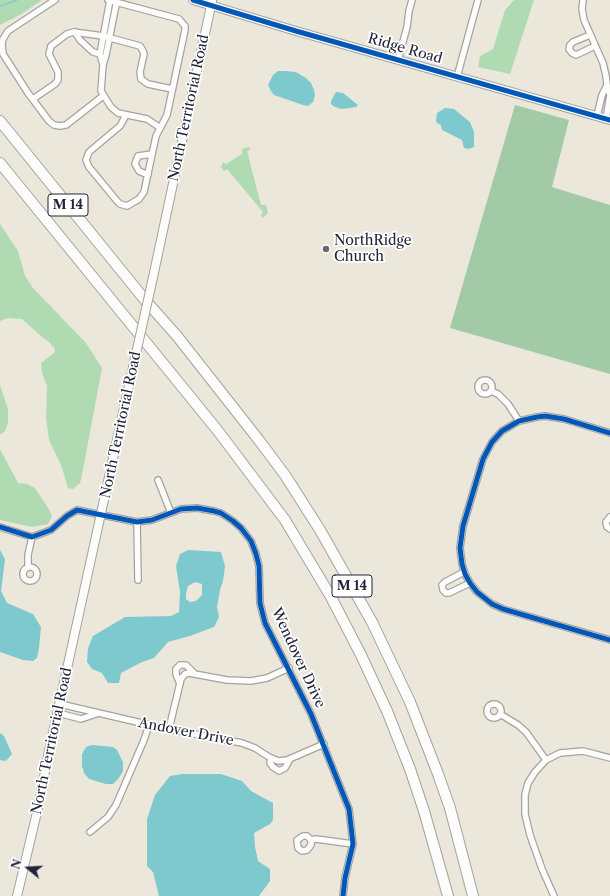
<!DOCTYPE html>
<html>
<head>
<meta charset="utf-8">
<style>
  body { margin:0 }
  #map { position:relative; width:610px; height:896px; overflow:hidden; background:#ebe8db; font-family:"Libre Caslon Text",serif }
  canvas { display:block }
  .north { position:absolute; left:8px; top:848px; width:40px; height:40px; -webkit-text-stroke:3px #fff; paint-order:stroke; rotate:288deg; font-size:11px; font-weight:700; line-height:16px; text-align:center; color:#22223b }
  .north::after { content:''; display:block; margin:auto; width:14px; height:18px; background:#22223b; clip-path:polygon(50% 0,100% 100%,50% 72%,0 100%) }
</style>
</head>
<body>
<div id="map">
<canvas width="610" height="896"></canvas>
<div class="north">N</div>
</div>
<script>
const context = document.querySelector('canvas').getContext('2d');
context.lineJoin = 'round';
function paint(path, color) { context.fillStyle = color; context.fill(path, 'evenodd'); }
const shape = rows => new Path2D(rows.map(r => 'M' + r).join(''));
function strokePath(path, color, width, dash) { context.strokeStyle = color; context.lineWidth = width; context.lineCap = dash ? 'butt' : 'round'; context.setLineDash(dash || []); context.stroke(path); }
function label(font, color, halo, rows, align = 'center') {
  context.font = font + ' "Libre Caslon Text",serif'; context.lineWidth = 3.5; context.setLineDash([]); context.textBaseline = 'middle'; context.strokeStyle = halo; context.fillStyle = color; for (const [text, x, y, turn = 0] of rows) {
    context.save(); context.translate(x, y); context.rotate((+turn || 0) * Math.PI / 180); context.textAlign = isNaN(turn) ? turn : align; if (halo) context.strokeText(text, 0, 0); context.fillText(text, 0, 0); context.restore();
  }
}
paint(shape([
  [0,0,42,0,20,15,0,25],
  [514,0,534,0,510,74,478,67,480,56,493,49,505,10],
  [249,147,251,149,247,151,261,205,266,205,268,213,263,218,261,215,263,212,227,169,224,171,221,167,223,162,226,164,242,154,242,149],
  [0,224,18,251,25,276,33,288,86,343,102,368,82,475,80,483,73,489,68,488,61,465,49,440,46,418,47,386,42,373,41,363,55,352,55,349,49,342,41,336,22,319,8,318,0,321],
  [0,385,8,409,8,423,5,431,0,435],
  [0,449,18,483,27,484,35,488,49,509,52,517,48,524,32,527,0,520]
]), '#b0dbb2');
paint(shape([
  [515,105,569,120,552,187,610,205,610,374,450,328]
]), '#a3caa6');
paint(shape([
  [278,71,286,71,296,72,306,78,311,83,314,90,315,96,313,102,308,106,303,105,274,95,271,91,268,85,273,75],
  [336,92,343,93,358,105,356,107,350,108,341,109,333,106,331,104,331,101],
  [445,108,454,109,470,122,474,132,474,147,469,149,464,148,462,140,442,130,441,125,437,123,436,121,437,113],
  [0,550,5,559,1,591,7,603,33,614,41,627,39,648,37,658,33,661,23,660,0,652],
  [188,550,221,552,225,566,223,581,220,590,217,607,219,617,214,627,190,636,168,642,154,658,142,662,121,673,119,683,108,683,102,673,92,669,87,662,88,648,93,636,125,617,171,616,179,612,180,592,176,566,180,554],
  [195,582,202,584,202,595,196,601,190,602,186,599,186,593,188,586],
  [0,733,4,736,12,754,6,761,0,760],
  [92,745,113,747,117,750,123,762,123,771,119,778,113,784,106,784,89,779,84,773,82,766,82,754,86,747],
  [182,774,221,774,242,781,251,791,273,803,273,820,270,824,254,833,255,847,258,861,270,869,270,881,259,896,159,896,153,872,147,866,147,819,155,795,170,776]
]), '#7ec9ce');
strokePath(shape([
  [0,6,17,0]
]), '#7ec9ce', 1.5);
const street = shape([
  [55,0,8,31,3,39,2,44,3,54,28,93,49,121,54,125,60,126,66,125,103,96],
  [108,0,179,19,185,26,185,30,167,115,156,136,144,192,139,199,127,206,120,204,117,201,89,167,86,160,89,152,120,126,126,115],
  [117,0,106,55,103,65,101,91,111,107,118,113,147,119,159,127],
  [583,0,582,9,584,20,603,63,606,76,607,85,610,95,606,119],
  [75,32,80,40,93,52,100,54],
  [590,35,573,42,570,45,569,49,572,53,576,55,595,46],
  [398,60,407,27,409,11,412,0],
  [103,65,100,54,110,0],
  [457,77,478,0],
  [33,99,55,84,58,80,58,72,49,54,51,46,67,34,74,32,103,36,140,46,143,51,144,54,140,72,141,79,148,84,172,89],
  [597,116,602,95,607,85],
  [148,175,139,171,135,164,138,156,152,154],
  '478 387a7 7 0 1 1 14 0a7 7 0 1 1-14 0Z',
  [491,391,498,394,508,404,519,421],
  [610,433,564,419,545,416,537,417,519,421,502,431,492,442,483,459,463,526,460,548,462,564,465,574,470,583,477,592,492,604,503,609,610,640],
  [158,480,171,513],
  [610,517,606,522,607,527,610,529],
  [137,522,138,580],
  [0,527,32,537,51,530,67,516,77,510,137,522,152,520,181,509,197,508,214,511,221,513,233,521,241,528,251,541,256,554,259,566,260,603,265,623,311,714,349,809,353,844,345,878,343,896],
  '23 574a7 7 0 1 1 14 0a7 7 0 1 1-14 0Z',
  [28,567,28,555,32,537],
  [464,572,445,582,442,585,443,590,446,593,449,593,470,583],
  [180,684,176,674,176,669,180,665,186,665,195,674],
  '487 711a7 7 0 1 1 14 0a7 7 0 1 1-14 0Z',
  [60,704,163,728,242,743,255,748,269,757,278,761,287,760,324,744],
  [58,713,81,719,99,713],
  [500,714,518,725,526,732,546,760],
  [169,729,181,679,185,674,189,673,227,680,251,681,267,678,289,668],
  [271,758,270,763,273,767,279,771,285,768,290,759],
  [90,832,108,817,116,805,144,740,149,725],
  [311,840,311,845,307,850,302,851,298,848,297,840,303,836,307,836,311,840,316,839,353,844],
  [554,896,542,869,530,835,525,814,525,795,528,783,535,772,546,760,560,753,583,751,610,758]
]);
const secondary = shape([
  [193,0,296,31,610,120],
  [152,282,212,1],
  [17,896,38,808,49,751,135,358]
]);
const highway = shape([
  [0,121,145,300,177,336,258,439,285,475,320,530,372,622,410,702,438,774,450,808,473,896],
  [0,163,218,431,285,520,331,597,361,655,387,711,410,769,424,811,448,896]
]);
strokePath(street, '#a5a39f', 8);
strokePath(secondary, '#a5a39f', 10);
strokePath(highway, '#a5a39f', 12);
strokePath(street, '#fcfcfa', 5.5);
strokePath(secondary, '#fcfcfa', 8);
strokePath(highway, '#fcfcfa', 10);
const secondaryBridge = shape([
  [135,358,152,282]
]);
strokePath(secondaryBridge, '#a5a39f', 10, []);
strokePath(secondaryBridge, '#fcfcfa', 8);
strokePath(shape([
  [193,0,296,31,610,120],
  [610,433,564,419,545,416,537,417,519,421,502,431,492,442,483,459,463,526,460,548,462,564,465,574,470,583,477,592,492,604,503,609,610,640],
  [0,527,32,537,51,530,67,516,77,510,137,522,152,520,181,509,197,508,214,511,221,513,233,521,241,528,251,541,256,554,259,566,260,603,265,623,311,714,349,809,353,844,345,878,343,896]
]), '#0057b8', 5);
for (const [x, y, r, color] of [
  [326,249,4,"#686773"]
]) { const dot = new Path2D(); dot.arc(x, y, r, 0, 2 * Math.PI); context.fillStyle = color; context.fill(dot); strokePath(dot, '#fff', 1.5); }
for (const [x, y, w] of [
  [68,205,40],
  [352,586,40]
]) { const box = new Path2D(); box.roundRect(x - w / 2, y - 11, w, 22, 3); context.fillStyle = '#fff'; context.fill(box); strokePath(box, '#22223b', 1); }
label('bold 13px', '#22223b', null, [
  ["M 14",68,205],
  ["M 14",352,586]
]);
label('14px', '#22223b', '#fff', [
  ["Ridge Road",405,49,16],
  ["North Territorial Road",189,108,-78],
  ["North Territorial Road",121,425,-78],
  ["Wendover Drive",298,658,65],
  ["Andover Drive",186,732,11],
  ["North Territorial Road",52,741,-78]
]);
label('14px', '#22223b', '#fff', [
  ["NorthRidge",334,241],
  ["Church",334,257]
], 'left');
</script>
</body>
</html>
